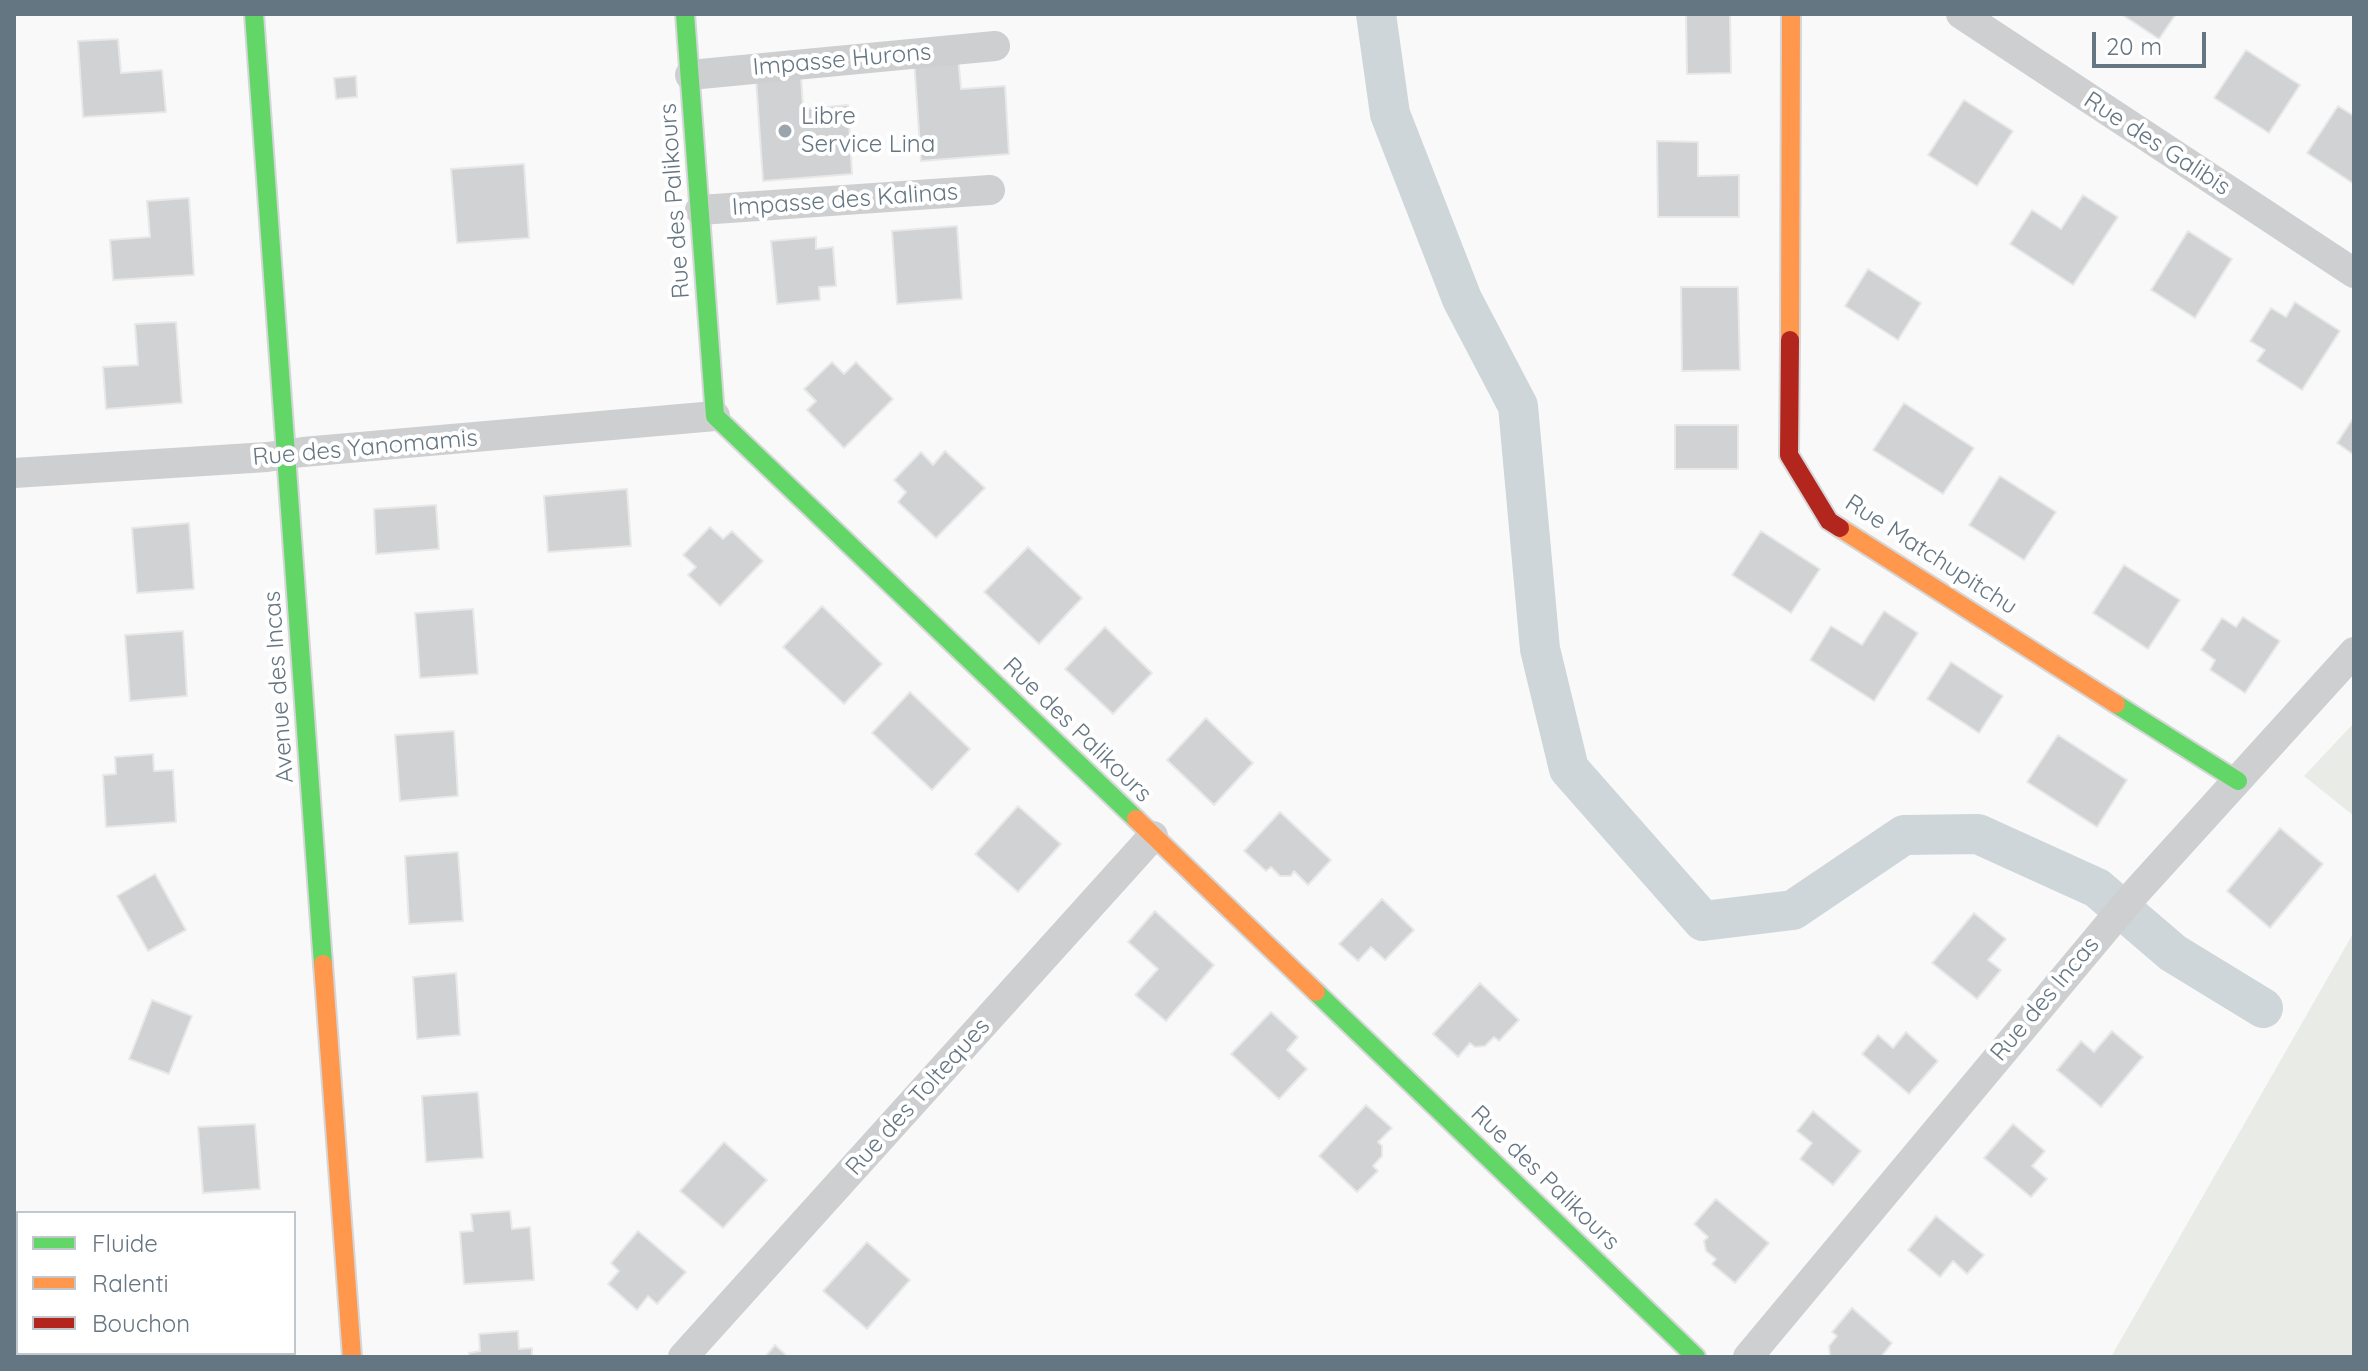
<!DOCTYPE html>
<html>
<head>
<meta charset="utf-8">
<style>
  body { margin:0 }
  #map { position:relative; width:2368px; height:1371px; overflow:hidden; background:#f9f9f9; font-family:Quicksand,sans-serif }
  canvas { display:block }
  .frame { position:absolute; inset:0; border:16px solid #657683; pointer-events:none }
  .legend { position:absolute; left:16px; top:1211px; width:280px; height:144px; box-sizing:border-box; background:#fff; border:2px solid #c1c8cd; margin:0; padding:10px 14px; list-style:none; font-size:24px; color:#657683 }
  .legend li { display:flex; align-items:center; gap:16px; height:40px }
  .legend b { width:40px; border:2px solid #c1c8cd }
  .scale { position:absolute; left:2092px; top:32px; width:114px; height:36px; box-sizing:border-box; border:4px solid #657683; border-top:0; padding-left:10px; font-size:24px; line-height:28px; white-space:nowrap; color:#657683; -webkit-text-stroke:6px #fff; paint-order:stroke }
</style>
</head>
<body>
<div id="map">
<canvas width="2368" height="1371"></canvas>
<div class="frame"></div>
<ul class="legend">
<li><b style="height:10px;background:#63d668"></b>Fluide</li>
<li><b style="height:10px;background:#ff974d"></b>Ralenti</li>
<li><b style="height:10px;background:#b3261e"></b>Bouchon</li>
</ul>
<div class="scale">20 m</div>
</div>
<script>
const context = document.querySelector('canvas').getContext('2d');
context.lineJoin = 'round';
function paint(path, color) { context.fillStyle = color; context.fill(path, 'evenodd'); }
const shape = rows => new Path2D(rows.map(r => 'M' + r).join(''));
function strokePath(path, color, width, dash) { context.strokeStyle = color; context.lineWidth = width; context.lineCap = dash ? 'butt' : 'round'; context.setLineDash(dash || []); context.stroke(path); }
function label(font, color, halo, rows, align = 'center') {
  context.font = font + ' Quicksand,sans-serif'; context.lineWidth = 8; context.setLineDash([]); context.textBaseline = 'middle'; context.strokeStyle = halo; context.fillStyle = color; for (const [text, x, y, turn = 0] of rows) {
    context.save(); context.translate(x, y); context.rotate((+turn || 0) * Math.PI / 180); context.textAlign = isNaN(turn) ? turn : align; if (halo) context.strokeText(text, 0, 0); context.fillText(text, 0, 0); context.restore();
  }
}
paint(shape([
  [2354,723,2354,816,2304,776],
  [2354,932,2354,1357,2111,1357]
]), '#e8ebe6');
strokePath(shape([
  [1376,14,1390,114,1462,299,1518,406,1540,649,1569,769,1703,921,1793,910,1904,835,1978,834,2097,888,2173,953,2263,1008]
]), '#ced6d9', 40);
const building = shape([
  [1686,14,1730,14,1731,73,1687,74,1686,14],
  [2121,14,2176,14,2159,39,2121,14],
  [118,39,121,73,162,70,166,112,83,117,78,41,118,39],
  [2246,50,2300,85,2269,133,2214,98,2246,50],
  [958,56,961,89,1005,86,1009,154,921,161,914,60,958,56],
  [356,76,357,97,336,99,334,78,356,76],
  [801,76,803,109,848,105,852,174,763,181,756,79,801,76],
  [1964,100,2013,131,1977,186,1928,155,1964,100],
  [2338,106,2354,116,2354,184,2307,153,2338,106],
  [1657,141,1698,142,1698,176,1739,175,1739,217,1658,217,1657,141],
  [524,164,529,238,457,243,451,169,524,164],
  [2083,195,2118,217,2073,285,2010,244,2032,210,2061,229,2083,195],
  [189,198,194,275,113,280,110,240,150,237,147,201,189,198],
  [957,226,962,299,897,304,892,231,957,226],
  [2188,231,2232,259,2195,318,2151,290,2188,231],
  [816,237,816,249,833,247,836,286,819,287,820,300,777,304,771,241,816,237],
  [1868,269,1921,303,1898,340,1845,306,1868,269],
  [1681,287,1738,287,1740,370,1682,371,1681,287],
  [2295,302,2340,331,2302,390,2257,361,2265,350,2250,341,2271,308,2286,317,2295,302],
  [176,322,182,403,106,409,103,367,138,365,135,324,176,322],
  [832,362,844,374,856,362,893,399,844,448,807,410,816,401,804,389,832,362],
  [1904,403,1974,448,1943,494,1873,450,1904,403],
  [2354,417,2354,455,2337,443,2354,417],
  [1675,425,1738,425,1738,469,1675,469,1675,425],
  [945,451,985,488,936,538,898,502,906,492,894,480,921,452,933,465,945,451],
  [2000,476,2056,512,2024,560,1969,525,2000,476],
  [627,489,631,546,548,552,544,496,627,489],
  [436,505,439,549,376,554,374,509,436,505],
  [189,523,194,589,137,593,132,528,189,523],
  [710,527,723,539,732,531,763,561,720,606,688,575,696,567,683,555,710,527],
  [1761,531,1820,569,1791,613,1732,575,1761,531],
  [1028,547,1082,598,1039,644,984,592,1028,547],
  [2124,565,2180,600,2148,649,2093,613,2124,565],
  [822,606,882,664,844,704,783,647,822,606],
  [473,609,478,674,420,678,415,613,473,609],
  [1884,611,1918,633,1874,701,1810,660,1831,626,1862,645,1884,611],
  [2243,617,2280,641,2245,693,2210,670,2215,660,2201,650,2222,618,2236,627,2243,617],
  [1105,627,1152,673,1113,714,1065,669,1105,627],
  [183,631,187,696,130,701,125,635,183,631],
  [1951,662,2003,696,1979,733,1927,699,1951,662],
  [910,692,970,749,932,790,872,733,910,692],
  [1206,718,1253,763,1214,805,1167,760,1206,718],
  [454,731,458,796,400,801,395,735,454,731],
  [2058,735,2127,780,2097,827,2027,782,2058,735],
  [153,754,154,771,173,770,176,822,106,827,103,775,116,774,115,757,153,754],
  [1018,806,1061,844,1018,892,975,854,1018,806],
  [1280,812,1331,860,1308,885,1294,871,1291,876,1280,876,1271,867,1266,871,1244,851,1280,812],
  [2280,828,2323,864,2270,928,2227,891,2280,828],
  [458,852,463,921,409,924,405,856,458,852],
  [155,874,186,930,148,951,117,896,155,874],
  [1382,899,1414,930,1385,960,1371,947,1358,961,1339,944,1382,899],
  [1155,911,1214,965,1166,1021,1135,995,1158,969,1128,942,1155,911],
  [1974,913,2006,939,1988,960,2001,970,1977,999,1932,963,1974,913],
  [456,973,460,1035,417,1039,413,977,456,973],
  [1480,983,1519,1020,1499,1041,1494,1037,1485,1046,1475,1047,1470,1043,1458,1057,1433,1034,1480,983],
  [152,1000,192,1016,169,1074,129,1059,152,1000],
  [1271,1012,1298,1037,1287,1050,1307,1069,1279,1099,1231,1054,1271,1012],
  [2112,1031,2143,1057,2101,1107,2057,1070,2081,1041,2094,1052,2112,1031],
  [1906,1032,1938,1061,1909,1094,1862,1054,1878,1035,1893,1048,1906,1032],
  [478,1092,483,1158,426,1162,422,1096,478,1092],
  [1366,1105,1392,1128,1378,1142,1382,1146,1382,1156,1373,1166,1378,1171,1357,1192,1319,1156,1366,1105],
  [1813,1111,1861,1151,1833,1185,1800,1159,1812,1143,1797,1131,1813,1111],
  [255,1124,260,1189,203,1193,198,1127,255,1124],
  [2013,1124,2045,1151,2032,1166,2047,1179,2031,1197,1984,1158,2013,1124],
  [724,1142,767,1180,723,1228,680,1191,724,1142],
  [1716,1199,1769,1243,1735,1283,1712,1264,1716,1259,1706,1251,1704,1241,1708,1237,1694,1224,1716,1199],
  [510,1211,512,1229,530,1227,534,1280,464,1284,460,1232,473,1231,471,1214,510,1211],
  [1936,1216,1984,1255,1967,1274,1953,1261,1940,1277,1908,1250,1936,1216],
  [638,1231,686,1272,657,1304,648,1296,637,1310,608,1284,619,1271,611,1263,638,1231],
  [867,1242,910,1280,867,1329,823,1291,867,1242],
  [14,1263,18,1313,14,1315,14,1263],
  [1852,1308,1892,1343,1881,1357,1830,1356,1829,1346,1837,1336,1832,1332,1852,1308],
  [518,1331,519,1349,532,1348,532,1357,469,1357,469,1353,480,1351,479,1334,518,1331],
  [775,1345,788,1357,765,1357,775,1345]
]);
paint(building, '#d0d2d3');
strokePath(building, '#e8e8e8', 2);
const fast = shape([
  [254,14,323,964],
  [685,14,715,416,1136,819],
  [2116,704,2238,781],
  [1316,992,1696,1357]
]);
const slow = shape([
  [1790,340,1791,14],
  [1840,528,2116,704],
  [1136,819,1316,992],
  [323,964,352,1357]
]);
const jam = shape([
  [1790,340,1789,455,1829,521,1840,528]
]);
strokePath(fast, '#d5d6d7', 22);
strokePath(slow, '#d5d6d7', 22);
strokePath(jam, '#d5d6d7', 22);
strokePath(shape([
  [1961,14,2354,273],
  [690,75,995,46],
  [700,210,990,190],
  [14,473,267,457,303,452,715,416],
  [683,1357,1153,836],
  [1748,1357,2137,891,2354,652]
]), '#cecfd0', 30);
strokePath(fast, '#63d668', 18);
strokePath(slow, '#ff974d', 18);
strokePath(jam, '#b3261e', 18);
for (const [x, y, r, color] of [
  [785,131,8,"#99a4ac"]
]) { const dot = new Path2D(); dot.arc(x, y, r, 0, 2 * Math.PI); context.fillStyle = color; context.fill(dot); strokePath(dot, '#fff', 3); }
label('24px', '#657683', '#fff', [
  ["Impasse Hurons",842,60,-5],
  ["Rue des Galibis",2157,144,33],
  ["Impasse des Kalinas",845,200,-4],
  ["Rue des Palikours",675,201,-94],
  ["Rue des Yanomamis",365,448,-5],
  ["Rue Matchupitchu",1931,555,33],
  ["Avenue des Incas",279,687,-94],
  ["Rue des Palikours",1077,730,44],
  ["Rue des Incas",2045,999,-50],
  ["Rue des Tolteques",918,1097,-48],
  ["Rue des Palikours",1545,1178,44]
]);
label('24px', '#657683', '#fff', [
  ["Libre",801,117],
  ["Service Lina",801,145]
], 'left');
</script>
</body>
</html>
